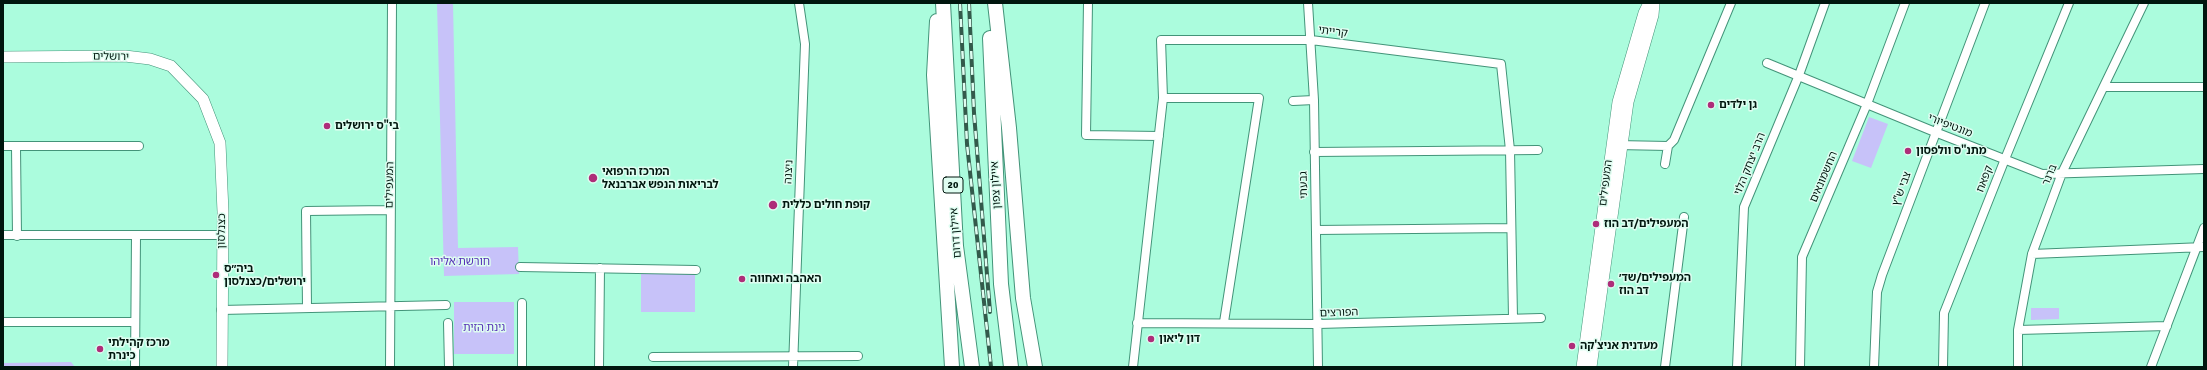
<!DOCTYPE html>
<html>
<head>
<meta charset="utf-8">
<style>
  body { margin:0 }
  #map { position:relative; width:2207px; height:370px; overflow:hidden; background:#abfcdd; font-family:Signika,sans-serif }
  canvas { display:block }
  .frame { position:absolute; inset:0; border:4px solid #00160e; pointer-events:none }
</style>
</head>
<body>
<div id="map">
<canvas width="2207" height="370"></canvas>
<div class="frame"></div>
</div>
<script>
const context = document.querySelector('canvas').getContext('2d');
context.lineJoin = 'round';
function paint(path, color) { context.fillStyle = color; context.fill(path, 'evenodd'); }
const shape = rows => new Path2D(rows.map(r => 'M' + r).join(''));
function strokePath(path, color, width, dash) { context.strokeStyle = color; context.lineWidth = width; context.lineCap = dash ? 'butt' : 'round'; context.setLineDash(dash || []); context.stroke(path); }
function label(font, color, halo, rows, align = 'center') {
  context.font = font + ' Signika,"Noto Sans Hebrew",sans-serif'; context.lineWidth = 3; context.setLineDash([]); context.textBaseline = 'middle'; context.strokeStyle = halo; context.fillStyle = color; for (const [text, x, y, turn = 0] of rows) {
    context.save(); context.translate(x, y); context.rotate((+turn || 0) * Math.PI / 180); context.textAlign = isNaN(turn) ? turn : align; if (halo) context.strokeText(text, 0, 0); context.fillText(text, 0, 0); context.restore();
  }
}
paint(shape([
  [437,3,453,3,458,248,518,247,519,274,444,276],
  [1869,117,1888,124,1871,168,1852,161],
  [641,274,695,274,695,312,641,312],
  [454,302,514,302,514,354,454,354],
  [2031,308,2059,308,2059,319,2031,320],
  [71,362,75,367,3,367,3,363]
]), '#c7c2f9');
const street = shape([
  [1088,3,1086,135,1159,136],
  [1308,3,1314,100,1318,367],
  [1767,63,1935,132,2042,174,2204,169],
  [2104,87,2204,87],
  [1163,98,1259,98,1224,322],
  [1293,101,1314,100],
  [1617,145,1668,146],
  [3,146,139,146],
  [16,147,17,236],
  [1314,152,1538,150],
  [1665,164,1668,146,1674,140,1731,3],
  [1316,230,1511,228],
  [3,235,222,235],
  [2032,254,2204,247],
  [520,267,696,270],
  [522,303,522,367],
  [307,307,306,211,390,210],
  [221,310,446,305],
  [3,322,135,322],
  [448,323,449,367],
  [1137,323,1318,324,1541,318],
  [2018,330,2167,326],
  [653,357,858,356],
  [135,367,136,236],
  [390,367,392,3],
  [599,367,600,268],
  [793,367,805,44,799,3],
  [1133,367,1163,98,1161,40,1311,40,1501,64,1510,150,1513,318],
  [1665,367,1684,217],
  [1737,367,1744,207,1799,75,1825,3],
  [1800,367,1802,257,1867,104,1905,3],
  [1874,367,1877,292,1882,275,1985,3],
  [1943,367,1944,313,2005,159,2069,3],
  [2018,367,2018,330,2032,254,2062,173,2144,3],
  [2151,367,2204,228]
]);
const secondary = shape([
  [3,57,125,56,150,59,171,66,203,99,220,143,223,212,222,367],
  [1582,367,1618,102,1644,13,1649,3],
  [1591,367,1628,102,1653,15,1654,3]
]);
const highway = shape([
  [943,3,956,246,972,367],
  [995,3,1009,128,1023,298,1035,367],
  [937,21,934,75,952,367],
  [990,38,1001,284,1011,367]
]);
strokePath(street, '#439479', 10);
strokePath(secondary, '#439479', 12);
strokePath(highway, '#439479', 16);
strokePath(street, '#fff', 8);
strokePath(secondary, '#fff', 11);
strokePath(highway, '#fff', 14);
const rail = shape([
  [960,3,967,144,991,367],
  [969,3,974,113,990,312]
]);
strokePath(rail, '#335a4b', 4);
strokePath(rail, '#dffdf1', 2.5, [8]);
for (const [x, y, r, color] of [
  [1711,105,4,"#ae2d79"],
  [327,126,4,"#ae2d79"],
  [1908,151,4,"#ae2d79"],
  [593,178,5,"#ae2d79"],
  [773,205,5,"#ae2d79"],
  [1596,224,4,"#ae2d79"],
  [216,275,4,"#ae2d79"],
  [742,279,4,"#ae2d79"],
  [1611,284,4,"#ae2d79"],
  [1151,339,4,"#ae2d79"],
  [1572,346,4,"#ae2d79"],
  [100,349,4,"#ae2d79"]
]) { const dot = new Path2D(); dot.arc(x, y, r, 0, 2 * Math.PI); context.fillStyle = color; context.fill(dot); strokePath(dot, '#dffdf1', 1.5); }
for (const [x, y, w] of [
  [953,185,20]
]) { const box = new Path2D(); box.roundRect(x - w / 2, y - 8, w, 16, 3); context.fillStyle = '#dffdf1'; context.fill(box); strokePath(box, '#00160e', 1); }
label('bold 10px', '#00160e', null, [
  ["20",953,185]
]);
label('11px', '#00160e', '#dffdf1', [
  ["קרייתי",1333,32,7],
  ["ירושלים",111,57,1],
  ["מונטיפיורי",1950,126,21],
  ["הרב יצחק הלוי",1750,164,-68],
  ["ניצנה",789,172,-87],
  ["ברנר",2050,175,-68],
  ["החשמונאים",1824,177,-67],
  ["קפאח",1985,179,-69],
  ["המעפילים",1606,183,-83],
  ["המעפילים",390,185,-89],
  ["איילון צפון",996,185,-93],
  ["גבעתי",1304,185,-91],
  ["צבי ש\"ץ",1902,189,-70],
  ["כצנלסון",222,231,-89],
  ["איילון דרום",956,233,-94],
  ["הפורצים",1339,313,-2]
]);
label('bold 11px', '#00160e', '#dffdf1', [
  ["גן ילדים",1719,105],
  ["בי\"ס ירושלים",335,126],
  ["מתנ''ס וולפסון",1916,151],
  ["המרכז הרפואי",602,172],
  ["לבריאות הנפש אברבנאל",602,185],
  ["קופת חולים כללית",782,205],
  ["המעפילים/דב הוז",1604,224],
  ["ביה״ס",224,269],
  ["ירושלים/כצנלסון",224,282],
  ["המעפילים/שד׳",1619,278],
  ["דב הוז",1619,291],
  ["האהבה ואחווה",750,279],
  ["דון ליאון",1159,339],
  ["מרכז קהילתי",108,343],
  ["כינרת",108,356],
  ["מעדנית אניצ'קה",1580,346]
], 'left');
label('11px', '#552db6', '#dffdf1', [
  ["חורשת אליהו",460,262],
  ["גינת הזית",484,328]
]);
</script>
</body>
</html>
